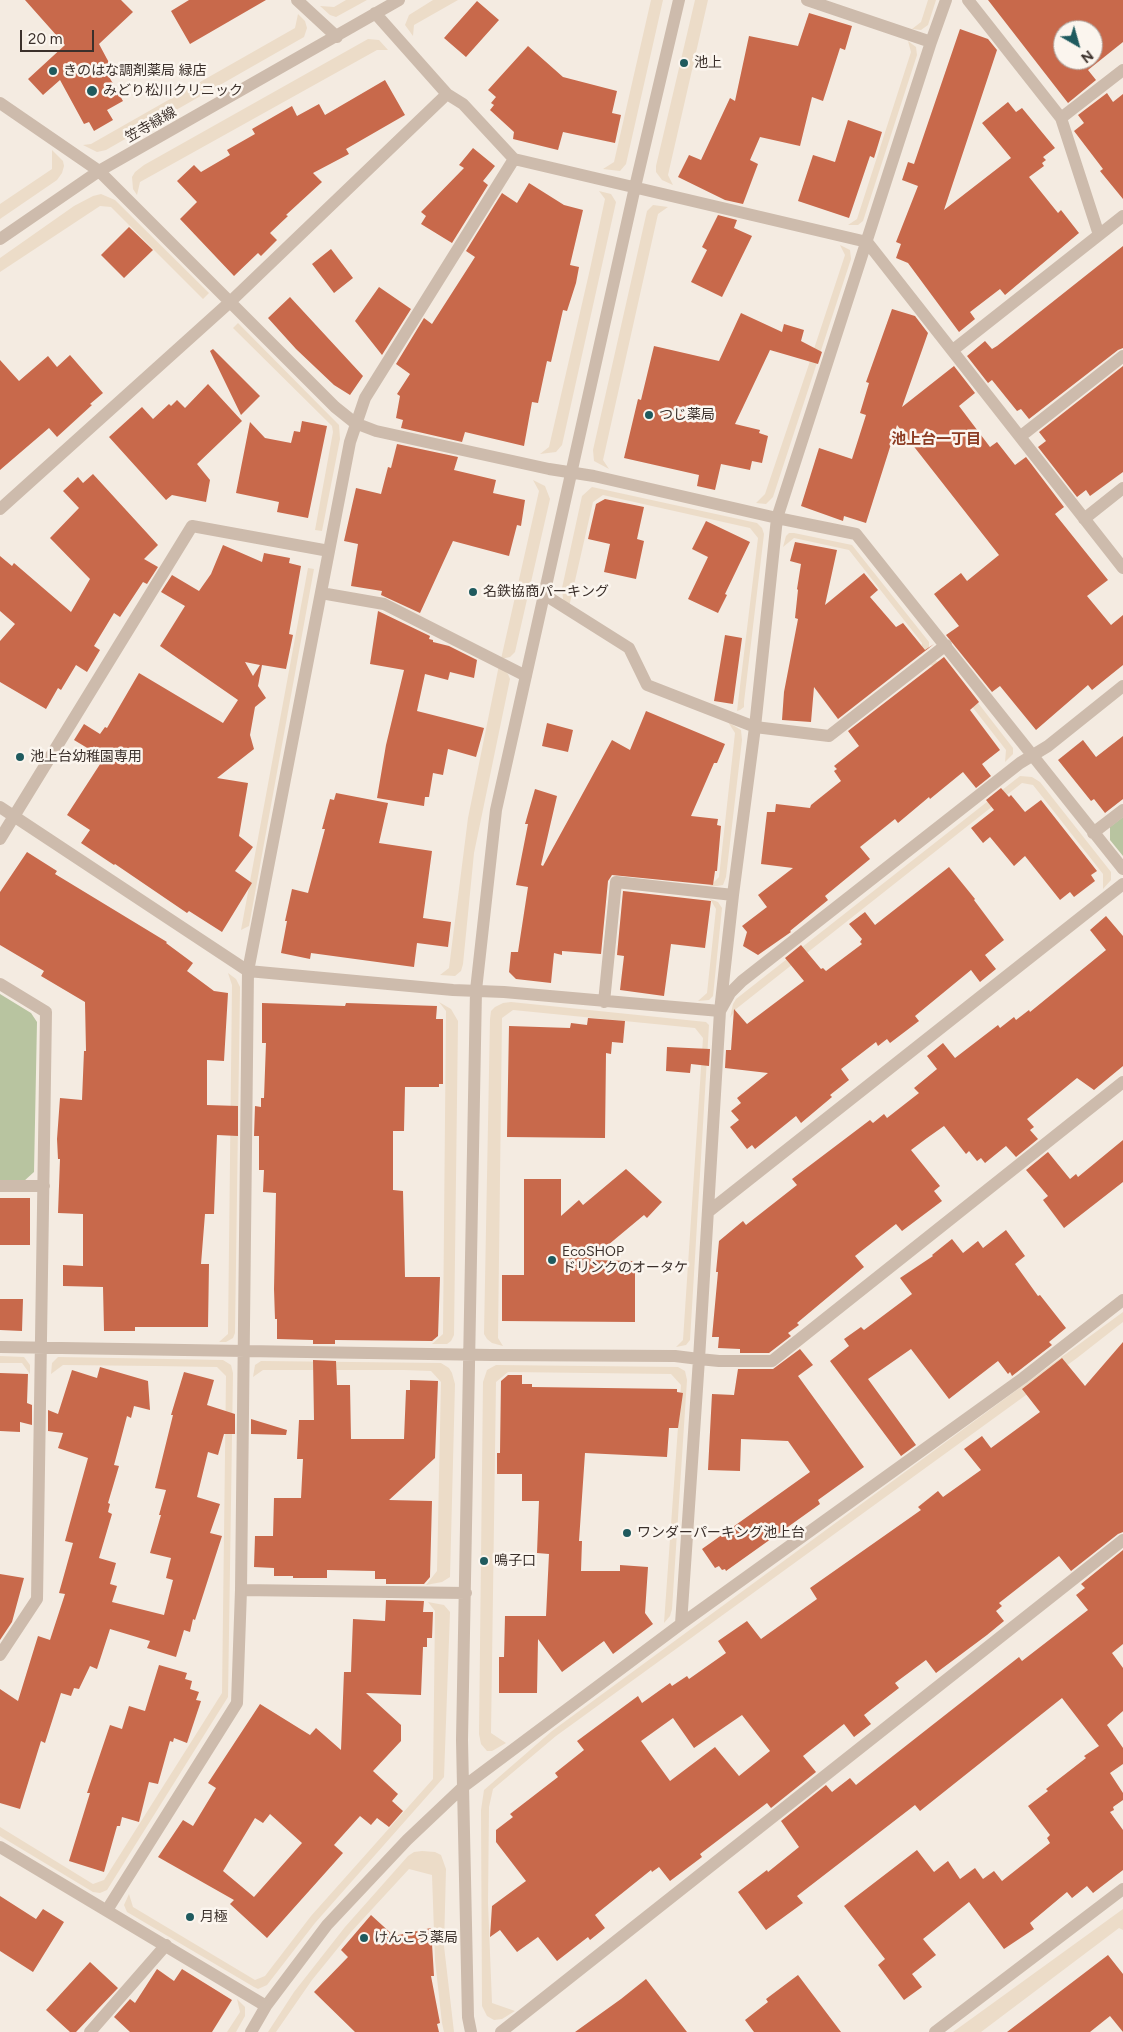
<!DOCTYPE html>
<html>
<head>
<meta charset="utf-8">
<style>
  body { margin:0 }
  #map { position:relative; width:1123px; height:2032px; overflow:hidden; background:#f4ebe1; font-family:Figtree,sans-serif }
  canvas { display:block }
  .north { position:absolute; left:1053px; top:20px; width:50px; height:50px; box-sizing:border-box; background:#fbf5ee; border:1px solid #aea6a0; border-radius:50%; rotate:142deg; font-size:14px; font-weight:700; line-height:20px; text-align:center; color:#3b302b }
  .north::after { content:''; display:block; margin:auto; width:18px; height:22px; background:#1f5a5e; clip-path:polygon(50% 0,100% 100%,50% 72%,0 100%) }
  .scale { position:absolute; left:20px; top:30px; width:74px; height:22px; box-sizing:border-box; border:2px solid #3b302b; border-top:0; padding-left:6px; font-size:15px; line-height:18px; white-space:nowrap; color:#3b302b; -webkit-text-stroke:4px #fbf5ee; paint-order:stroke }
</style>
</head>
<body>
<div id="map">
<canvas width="1123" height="2032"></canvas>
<div class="north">N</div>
<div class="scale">20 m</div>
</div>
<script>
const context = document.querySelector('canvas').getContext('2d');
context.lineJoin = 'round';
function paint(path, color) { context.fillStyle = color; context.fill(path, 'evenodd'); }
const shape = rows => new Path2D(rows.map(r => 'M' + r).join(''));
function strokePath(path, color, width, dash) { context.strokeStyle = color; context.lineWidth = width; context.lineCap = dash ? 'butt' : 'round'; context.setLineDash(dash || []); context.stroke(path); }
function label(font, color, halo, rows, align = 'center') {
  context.font = font + ' Figtree,"Noto Sans JP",sans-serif'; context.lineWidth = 5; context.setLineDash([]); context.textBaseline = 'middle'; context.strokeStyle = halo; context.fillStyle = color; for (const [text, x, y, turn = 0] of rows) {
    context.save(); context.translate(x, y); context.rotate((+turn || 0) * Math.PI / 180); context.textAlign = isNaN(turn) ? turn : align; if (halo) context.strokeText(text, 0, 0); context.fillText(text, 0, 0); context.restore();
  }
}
paint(shape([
  [1123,817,1123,856,1110,840,1110,827],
  [0,994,31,1013,37,1022,34,1172,24,1181,0,1181]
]), '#b8c4a0');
paint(shape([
  [346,0,367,0,336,17,330,15,320,6,334,7],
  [433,0,458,0,414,25,413,36,405,25,409,15],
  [651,0,663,0,626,164,620,171,603,169,614,162],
  [695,0,708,0,668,175,673,185,662,180,656,172,656,166],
  [928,0,936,0,928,25,921,30,912,29,921,22],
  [298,14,305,21,307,28,304,37,106,150,97,152,83,145,91,144,295,28],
  [368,39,379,40,388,50,377,50,140,182,137,195,133,189,132,177,135,172,144,165],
  [908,41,916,47,917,55,863,221,858,225,848,225,857,219,911,52],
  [52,150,63,161,64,166,62,173,57,180,0,219,0,204,52,169],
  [599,191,611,194,616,202,562,445,556,452,540,454,549,447,590,269,605,199],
  [101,194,115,200,209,293,203,299,111,207,100,206,0,272,0,258,74,206,93,196],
  [653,205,668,207,658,214,643,281,603,460,609,469,594,461,593,450,647,211],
  [840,245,850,250,851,259,773,497,766,504,756,503,765,494,808,367,845,255],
  [238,323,339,425,340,439,322,531,315,530,333,432,332,426,233,328],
  [533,480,545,486,550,499,515,652,510,657,501,659,539,491],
  [592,487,757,523,762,528,764,534,744,702,744,707,740,710,737,711,758,538,750,528,603,495,593,502,569,607,563,599,562,588,582,496],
  [789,533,794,533,852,545,929,642,929,648,920,655,922,643,849,550,794,538,783,547,786,536],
  [308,568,314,569,249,926,241,930],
  [935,661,947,663,1013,748,1013,754,1005,762,1006,750,942,668,930,665],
  [499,665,508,674,510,679,474,853,463,964,461,971,455,976,440,975,449,968,468,818],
  [728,722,741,730,742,740,726,877,723,885,717,886,710,886,719,877,735,733],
  [1020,776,1032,777,1040,782,1111,872,1111,880,1103,889,1103,874,1033,785,1022,783,736,1009,730,1018,733,1004,736,999],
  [710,899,718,902,722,908,713,996,709,1000,698,1001,707,993,716,909],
  [228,973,236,979,240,987,235,1333,233,1338,226,1342,219,1342,228,1334,232,985],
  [439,1002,451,1009,458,1021,454,1335,451,1341,447,1344,432,1344,443,1334,446,1011],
  [511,1002,706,1022,709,1025,690,1340,686,1345,676,1347,683,1340,703,1038,695,1028,513,1010,502,1018,498,1338,503,1346,492,1343,487,1339,484,1334,490,1019,491,1011,495,1007,503,1003],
  [1123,1312,1123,1322,1077,1358,556,1736,493,1789,489,1807,488,1903,492,2003,515,2011,502,2019,494,2020,487,2016,482,2006,481,1810,484,1790,552,1731],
  [0,1356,24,1357,30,1365,30,1374,22,1363,0,1363],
  [58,1357,223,1360,231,1365,233,1373,228,1697,107,1890,100,1893,93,1892,0,1836,0,1827,93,1884,104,1880,222,1693,226,1376,217,1367,155,1366,63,1365,51,1374,52,1363],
  [261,1361,441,1363,449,1368,452,1373,455,1384,450,1577,442,1582,426,1585,437,1571,441,1382,431,1371,404,1370,263,1370,253,1377,255,1365],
  [496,1365,678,1367,685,1371,687,1380,672,1609,670,1616,664,1623,681,1385,671,1374,508,1372,496,1382,491,1733,506,1743,492,1751,487,1751,481,1744,479,1734,483,1382,487,1370],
  [428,1602,444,1605,450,1612,444,1777,315,1923,267,1985,258,1989,254,1987,127,1912,124,1905,129,1894,133,1907,255,1980,265,1976,311,1916,433,1779,435,1611],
  [422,1851,435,1852,441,1855,446,1869,444,1946,454,2032,444,2032,442,2023,435,1960,432,1875,409,1869,351,1932,312,1980,276,2032,268,2032,294,1992,345,1927,408,1856,414,1852],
  [1123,1909,1123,1930,1119,1928,981,2032,953,2032],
  [237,1999,245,2007,245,2016,236,2032,227,2032,240,2012]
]), '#ecdcc8');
paint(shape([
  [25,0,121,0,133,12,99,44,114,72,108,75,123,101,107,110,113,120,94,131,89,122,84,124,60,80,43,95,28,79,65,45],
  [189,0,266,0,190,44,171,11],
  [988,0,1123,0,1123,42,1088,70,1096,80,1068,103],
  [1063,30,1093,30,1093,60,1063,60],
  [477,1,499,20,466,57,444,38],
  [809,13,852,26,845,50,840,48,823,101,812,97,800,146,760,137,750,160,758,164,743,204,725,200,678,177,689,155,701,160,730,98,735,101,749,36,798,46],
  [960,29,988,39,997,50,944,210,1011,158,982,123,1008,102,1016,112,1022,108,1055,148,1043,157,1046,160,1042,163,1044,166,1029,177,1058,213,1061,210,1079,233,1005,295,1000,289,970,312,975,319,959,332,908,263,896,258,901,244,896,242,918,186,902,180,908,162,914,164],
  [528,46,563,77,617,91,612,113,621,115,615,143,563,132,558,150,513,139,514,132,490,110,494,105,491,103,496,97,488,90],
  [385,80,405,115,346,149,349,154,313,173,322,182,286,215,288,216,270,233,277,240,261,256,258,253,234,276,180,219,197,202,177,181,194,165,201,172,230,155,227,150,255,134,252,129,292,106,297,116,319,104,325,115],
  [1107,93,1113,102,1123,94,1123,199,1100,171,1103,169,1074,131,1084,123,1078,115],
  [848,120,882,132,874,158,870,156,849,218,798,201,813,155,835,162],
  [473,148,495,166,483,181,488,185,452,243,421,224,426,216,421,212,464,168,459,165],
  [529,183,564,205,583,210,570,265,579,267,576,283,567,311,563,310,551,362,547,361,538,403,532,402,524,446,465,432,462,442,401,428,403,420,396,418,400,396,397,394,410,374,396,364,424,318,432,324,475,257,466,251,502,193,517,203],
  [718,215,737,220,734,228,752,236,722,297,691,282,707,250,702,247],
  [129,227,153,250,124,278,101,255],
  [1123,246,1123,348,1118,350,1029,419,1021,409,1017,411,992,380,988,383,967,356,985,341,992,349,997,346],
  [331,249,353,278,334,293,312,264],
  [379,287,411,309,382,355,355,321],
  [290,297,363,376,350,395,334,385,296,349,268,318],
  [892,309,915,316,928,333,902,407,954,366,975,393,959,406,990,447,997,442,1015,465,1026,457,1064,507,1055,514,1108,580,1087,596,1111,625,1123,615,1123,665,1092,690,1088,685,1036,730,1000,686,992,692,946,635,959,626,934,594,961,573,967,581,999,555,897,425,866,523,844,516,843,521,801,506,819,448,852,459,866,415,860,413,869,383,866,382],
  [741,313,782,332,784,324,804,330,801,341,822,352,818,364,770,350,735,424,760,430,759,433,768,436,762,463,752,461,750,470,721,464,715,490,697,486,699,475,624,458,638,399,641,400,654,346,719,361],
  [213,349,260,396,241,415,210,351],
  [70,355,103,393,90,404,92,405,57,437,49,428,0,470,0,360,19,381,48,356,57,367],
  [1123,366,1123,472,1090,496,1086,490,1077,497,1038,447,1046,441,1039,432],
  [208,384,242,421,197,464,210,480,206,502,172,495,166,500,109,437,142,407,153,419,169,404,171,406,177,400,185,408],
  [302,421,327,426,308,518,277,512,279,502,236,493,250,422,265,438,291,443,294,431,300,432],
  [397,444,458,457,454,470,496,480,493,493,525,500,521,526,517,525,509,556,453,541,420,613,381,595,382,591,351,586,358,544,344,541,356,488,381,494,388,467,391,468],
  [93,474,158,545,144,559,158,567,147,584,143,582,120,617,114,613,94,646,100,650,87,672,76,665,61,690,58,688,46,709,0,682,0,641,15,624,0,611,0,556,12,566,14,563,71,612,90,579,50,538,79,508,63,491,78,477,83,483],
  [605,499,644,507,637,539,644,541,636,579,604,572,610,544,588,539,596,504],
  [706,521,750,542,725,594,727,595,718,613,688,599,708,557,692,549],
  [795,542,837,550,825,605,864,573,878,590,870,597,896,627,903,623,925,650,934,644,838,719,814,687,811,722,782,720,784,692,798,619,795,618,798,590,797,589,801,564,790,561],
  [223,545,262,562,264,553,290,558,289,563,301,566,289,634,293,635,286,669,262,665,258,686,266,698,255,707,250,735,254,749,217,778,248,783,239,836,253,847,235,871,252,883,222,932,189,911,187,913,115,864,114,865,81,843,90,830,67,815,104,758,74,740,84,724,100,734,105,727,107,728,139,673,223,723,238,700,160,646,185,606,161,592,172,575,199,591,211,574],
  [245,662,260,665,253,676],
  [378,611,430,636,429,639,433,640,433,642,449,646,477,660,474,678,450,672,448,680,425,674,417,711,484,728,476,757,448,749,443,775,433,773,429,797,425,797,424,806,377,798,386,745,404,670,370,664],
  [725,635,742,638,733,704,714,701],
  [944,657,979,702,970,710,1000,750,982,764,991,776,976,788,963,772,930,799,929,797,898,823,895,819,860,847,870,859,825,896,828,900,790,931,791,932,758,955,743,946,747,932,742,926,767,907,758,895,793,868,761,864,767,812,775,812,776,804,810,808,811,805,841,781,834,771,837,769,834,766,859,746,848,731],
  [646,711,725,744,717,763,714,763,691,816,718,819,717,825,721,826,717,871,715,871,713,885,612,875,608,881,601,954,562,951,562,955,554,953,551,983,516,979,509,972,511,952,518,952,528,887,516,885,528,824,525,824,535,789,557,796,541,865,543,866,612,740,630,750],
  [547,723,573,730,568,752,542,746],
  [1123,736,1123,799,1105,813,1094,799,1091,801,1058,760,1083,740,1096,757],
  [1001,788,1009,797,1011,795,1025,812,1041,800,1097,871,1091,875,1095,881,1074,897,1070,892,1060,900,1025,856,1014,866,990,837,983,843,971,828,994,810,986,800],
  [336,793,388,803,379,843,432,851,423,918,451,922,448,947,417,943,414,967,311,953,310,959,281,953,287,921,285,921,292,889,308,893,325,829,322,829,330,799,334,800],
  [27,852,57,871,55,874,167,942,166,943,193,963,187,971,214,991,228,993,224,1061,207,1060,207,1105,238,1106,238,1136,217,1135,214,1214,205,1214,201,1264,209,1264,208,1327,135,1327,135,1331,104,1331,103,1287,63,1286,63,1265,83,1266,83,1214,58,1213,60,1159,58,1159,57,1139,60,1098,82,1100,84,1051,86,1051,85,1002,41,976,44,971,0,945,0,892],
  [949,867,975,899,974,900,1004,940,985,955,996,969,980,982,971,970,915,1016,919,1021,890,1043,887,1039,878,1046,876,1042,841,1069,849,1080,830,1095,832,1097,801,1123,796,1116,755,1149,752,1145,747,1149,730,1127,739,1120,731,1111,741,1103,737,1098,768,1073,725,1068,726,1050,731,1050,734,1009,747,1024,804,981,785,958,801,945,821,969,823,968,826,971,862,944,860,942,862,939,849,924,865,912,875,925],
  [623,891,711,901,705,948,671,944,664,996,620,990,624,956,617,955],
  [1106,916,1123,936,1123,1066,1094,1090,1077,1078,1027,1119,1034,1127,1030,1130,1038,1139,1016,1157,1006,1146,985,1163,981,1158,977,1161,969,1151,966,1154,944,1126,927,1138,911,1150,940,1186,934,1191,942,1201,902,1231,896,1224,855,1256,864,1267,797,1323,799,1325,788,1333,791,1336,769,1353,740,1353,740,1349,718,1348,719,1337,712,1337,718,1272,716,1272,719,1241,743,1221,746,1225,797,1185,792,1179,870,1120,873,1123,884,1114,887,1118,919,1093,914,1088,937,1069,927,1056,943,1043,955,1058,998,1025,1000,1028,1014,1017,1016,1020,1029,1010,1030,1012,1106,950,1090,930],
  [262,1003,345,1006,346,1003,437,1006,436,1019,443,1019,443,1084,439,1084,439,1087,405,1087,404,1131,393,1131,393,1190,403,1191,405,1277,440,1277,438,1336,432,1341,335,1340,335,1344,313,1344,313,1340,277,1339,277,1319,275,1319,274,1289,276,1193,263,1192,264,1170,259,1170,259,1136,254,1136,255,1106,261,1107,261,1098,264,1098,266,1043,262,1043],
  [588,1018,625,1021,623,1043,612,1042,611,1054,606,1053,605,1138,507,1137,509,1026,570,1028,571,1023,587,1025],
  [667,1047,710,1049,709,1066,691,1064,690,1073,666,1071],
  [1123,1140,1123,1182,1064,1228,1043,1200,1048,1196,1026,1170,1048,1152,1070,1179,1076,1174,1078,1177],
  [626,1169,662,1202,647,1218,644,1215,590,1260,635,1261,635,1322,502,1321,502,1275,524,1275,524,1179,561,1179,561,1216,579,1200,583,1205],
  [0,1198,30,1198,30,1245,0,1245],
  [1006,1230,1025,1256,1015,1264,1038,1296,1040,1295,1066,1328,1049,1342,1052,1345,1012,1376,1010,1372,1008,1374,998,1361,949,1399,911,1349,868,1379,916,1445,901,1456,830,1361,849,1346,844,1339,861,1327,864,1330,912,1294,900,1278,933,1256,932,1255,952,1239,963,1253,978,1241,983,1248],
  [0,1299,23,1299,22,1331,0,1330],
  [1123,1342,1123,1532,1118,1534,1071,1571,1059,1556,999,1603,1002,1606,996,1611,1004,1621,987,1635,936,1673,926,1660,895,1683,899,1688,864,1715,871,1724,854,1737,844,1724,803,1756,816,1772,771,1808,767,1803,700,1854,702,1857,670,1881,659,1867,652,1872,651,1870,595,1915,605,1928,590,1940,588,1937,557,1961,538,1937,517,1952,500,1930,490,1937,492,1906,526,1881,496,1842,496,1830,513,1817,510,1814,558,1777,555,1773,584,1750,577,1741,638,1696,642,1703,670,1683,672,1686,687,1676,689,1679,726,1653,718,1641,747,1621,761,1639,817,1599,810,1588,921,1510,918,1507,938,1491,943,1497,981,1470,964,1449,982,1436,991,1448,1040,1412,1022,1389,1062,1358,1085,1386],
  [742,1715,770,1751,739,1776,715,1747,670,1781,641,1741,673,1718,694,1748],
  [800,1349,813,1365,798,1376,864,1467,818,1500,820,1504,726,1571,725,1569,722,1570,719,1566,715,1568,702,1549,810,1472,788,1441,741,1439,740,1471,708,1470,712,1394,734,1395,738,1369,773,1369],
  [313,1360,336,1361,337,1385,350,1385,351,1439,404,1439,406,1390,410,1390,410,1380,438,1381,435,1458,389,1500,432,1501,430,1577,424,1584,386,1584,386,1579,375,1579,375,1571,327,1570,327,1578,293,1578,293,1576,274,1576,274,1568,254,1567,255,1536,273,1536,274,1498,301,1498,303,1459,297,1459,299,1420,314,1420],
  [100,1367,148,1381,150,1410,134,1406,131,1418,127,1416,114,1465,119,1466,108,1503,110,1504,108,1512,112,1514,99,1558,116,1563,110,1584,117,1586,112,1602,164,1615,173,1580,166,1578,171,1558,150,1553,161,1515,159,1515,166,1490,155,1488,173,1415,171,1415,184,1372,214,1380,207,1405,235,1414,235,1434,224,1434,218,1455,208,1452,197,1497,220,1504,210,1533,222,1536,195,1620,193,1619,190,1632,184,1630,176,1657,147,1648,150,1641,110,1629,97,1669,90,1666,79,1689,74,1688,71,1696,61,1693,45,1743,41,1741,20,1809,0,1803,0,1689,18,1701,38,1636,50,1640,65,1594,59,1593,73,1543,65,1541,88,1458,58,1448,63,1433,48,1431,48,1410,58,1414,72,1370,97,1378],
  [0,1373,28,1374,27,1403,32,1405,32,1425,20,1422,20,1432,0,1431],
  [508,1375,522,1375,522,1384,532,1384,532,1387,677,1389,677,1392,683,1393,678,1428,669,1428,667,1457,585,1453,579,1541,582,1541,581,1571,620,1571,620,1565,648,1567,645,1613,653,1624,613,1654,604,1641,562,1672,538,1639,537,1693,499,1693,499,1657,504,1657,505,1616,546,1616,549,1554,537,1553,539,1501,522,1501,522,1474,497,1474,497,1453,500,1453,501,1381],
  [251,1419,287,1430,286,1435,251,1434],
  [1123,1550,1123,1644,1112,1653,1123,1668,1123,1711,1107,1725,1123,1748,1123,1764,1110,1773,1123,1793,1123,1800,1113,1807,1114,1810,1110,1812,1123,1830,1123,1870,1093,1893,1087,1886,1072,1898,1067,1892,1030,1923,1034,1929,1004,1949,969,1902,923,1939,936,1955,912,1974,922,1987,904,2000,878,1965,885,1959,844,1906,917,1850,934,1872,948,1861,960,1879,975,1868,983,1879,994,1871,1002,1881,1050,1843,1047,1838,1050,1835,1028,1806,1048,1791,1046,1789,1086,1758,1084,1756,1099,1746,1062,1698,920,1811,915,1805,797,1896,803,1903,766,1930,738,1892,767,1870,768,1872,799,1847,781,1821,826,1785,832,1792,850,1778,856,1785,1019,1657,1022,1661,1088,1610,1076,1595,1085,1588,1081,1584],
  [0,1574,24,1578,12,1622,0,1640],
  [386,1600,424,1601,423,1612,433,1612,432,1638,427,1638,427,1647,423,1647,421,1695,366,1693,401,1725,401,1741,373,1771,398,1794,392,1801,403,1811,389,1827,377,1818,371,1825,360,1816,334,1845,343,1853,267,1938,230,1904,234,1900,158,1857,183,1820,193,1826,216,1788,208,1783,260,1704,310,1735,316,1728,341,1750,344,1672,351,1672,353,1619,385,1621],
  [270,1814,302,1843,254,1897,223,1871,255,1818,263,1823],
  [159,1665,187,1673,185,1679,192,1681,190,1689,199,1692,196,1700,201,1701,187,1743,174,1738,173,1742,170,1741,158,1784,149,1782,139,1822,122,1817,120,1826,117,1826,104,1872,69,1861,90,1793,87,1793,110,1725,122,1729,129,1706,145,1711],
  [0,1896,36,1919,43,1909,64,1922,33,1972,0,1951],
  [371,1915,394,1936,431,1928,434,1976,431,1976,440,2023,437,2024,439,2032,355,2032,314,1992,348,1957,341,1950],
  [1108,1955,1123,1974,1123,2032,1110,2016,1090,2032,1007,2032],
  [90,1962,118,1988,76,2032,70,2032,46,2010],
  [157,1969,174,1981,182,1969,232,2000,212,2032,130,2032,114,2017,130,1999,135,2003],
  [798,1975,841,2032,754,2032,745,2020,768,2002,766,1999],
  [646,1979,687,2032,575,2032,621,1999]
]), '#c8694b');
strokePath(shape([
  [297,0,337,37],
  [807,0,931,42],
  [968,0,1061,118,1099,235],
  [375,13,447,94,463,104,514,159],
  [447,94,230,302,335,407,355,423,376,431,549,469,594,476,777,518,856,534,1123,869],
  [0,103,99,171,230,302,0,509],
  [1061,118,1123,70],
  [0,239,99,171,399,0],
  [953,350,1123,216],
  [1021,436,1123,356],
  [1084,519,1123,488],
  [321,593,384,604,526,676],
  [545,595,629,648,647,685,755,727,829,736,946,645],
  [0,807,248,971,453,990,504,992,720,1011,730,993,742,981,1020,763,1048,746,1123,686],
  [1093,833,1123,810],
  [0,839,192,526,329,551],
  [0,984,46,1012,37,1599,0,1655],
  [604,1002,616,882,733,895],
  [0,1186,44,1186],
  [708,1212,1123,884],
  [0,1347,491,1355,675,1356,699,1359,720,1011,733,895,755,727,777,518,931,42,946,0],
  [241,1590,466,1593],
  [681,1624,699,1359,719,1361,772,1361,1123,1082],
  [0,1847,266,2006],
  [107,1910,237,1703,241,1590,248,971,350,442,365,398,514,159,867,242,1123,568],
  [90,2032,166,1945],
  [251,2032,266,2006,327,1925,407,1840,463,1787,681,1624,1023,1378,1123,1300],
  [471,2032,468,2017,462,1740,476,990,496,810,635,187,679,0],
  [501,2032,1123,1540],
  [935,2032,1123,1889]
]), '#cdbbac', 12);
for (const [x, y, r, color] of [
  [684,63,5,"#1f5a5e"],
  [53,71,5,"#1f5a5e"],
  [92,91,6,"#1f5a5e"],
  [649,415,5,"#1f5a5e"],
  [473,592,5,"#1f5a5e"],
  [20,757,5,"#1f5a5e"],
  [552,1260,5,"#1f5a5e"],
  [627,1533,5,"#1f5a5e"],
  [484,1561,5,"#1f5a5e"],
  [190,1917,5,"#1f5a5e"],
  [364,1938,5,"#1f5a5e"]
]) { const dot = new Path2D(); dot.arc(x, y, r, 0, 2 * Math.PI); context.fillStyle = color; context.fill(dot); strokePath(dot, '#fbf5ee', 2); }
label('14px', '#3b302b', '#fbf5ee', [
  ["池上",694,63],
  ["きのはな調剤薬局 緑店",63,71],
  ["みどり松川クリニック",103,91],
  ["つじ薬局",659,415],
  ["名鉄協商パーキング",483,592],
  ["池上台幼稚園専用",30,757],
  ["EcoSHOP",562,1252],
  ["ドリンクのオータケ",562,1268],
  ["ワンダーパーキング池上台",637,1533],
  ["鳴子口",494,1561],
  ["月極",200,1917],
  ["けんこう薬局",374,1938]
], 'left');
label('14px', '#3b302b', '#fbf5ee', [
  ["笠寺緑線",151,125,-30]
]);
label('bold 15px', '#8c3b22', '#fbf5ee', [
  ["池上台一丁目",936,440]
]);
</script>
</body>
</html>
